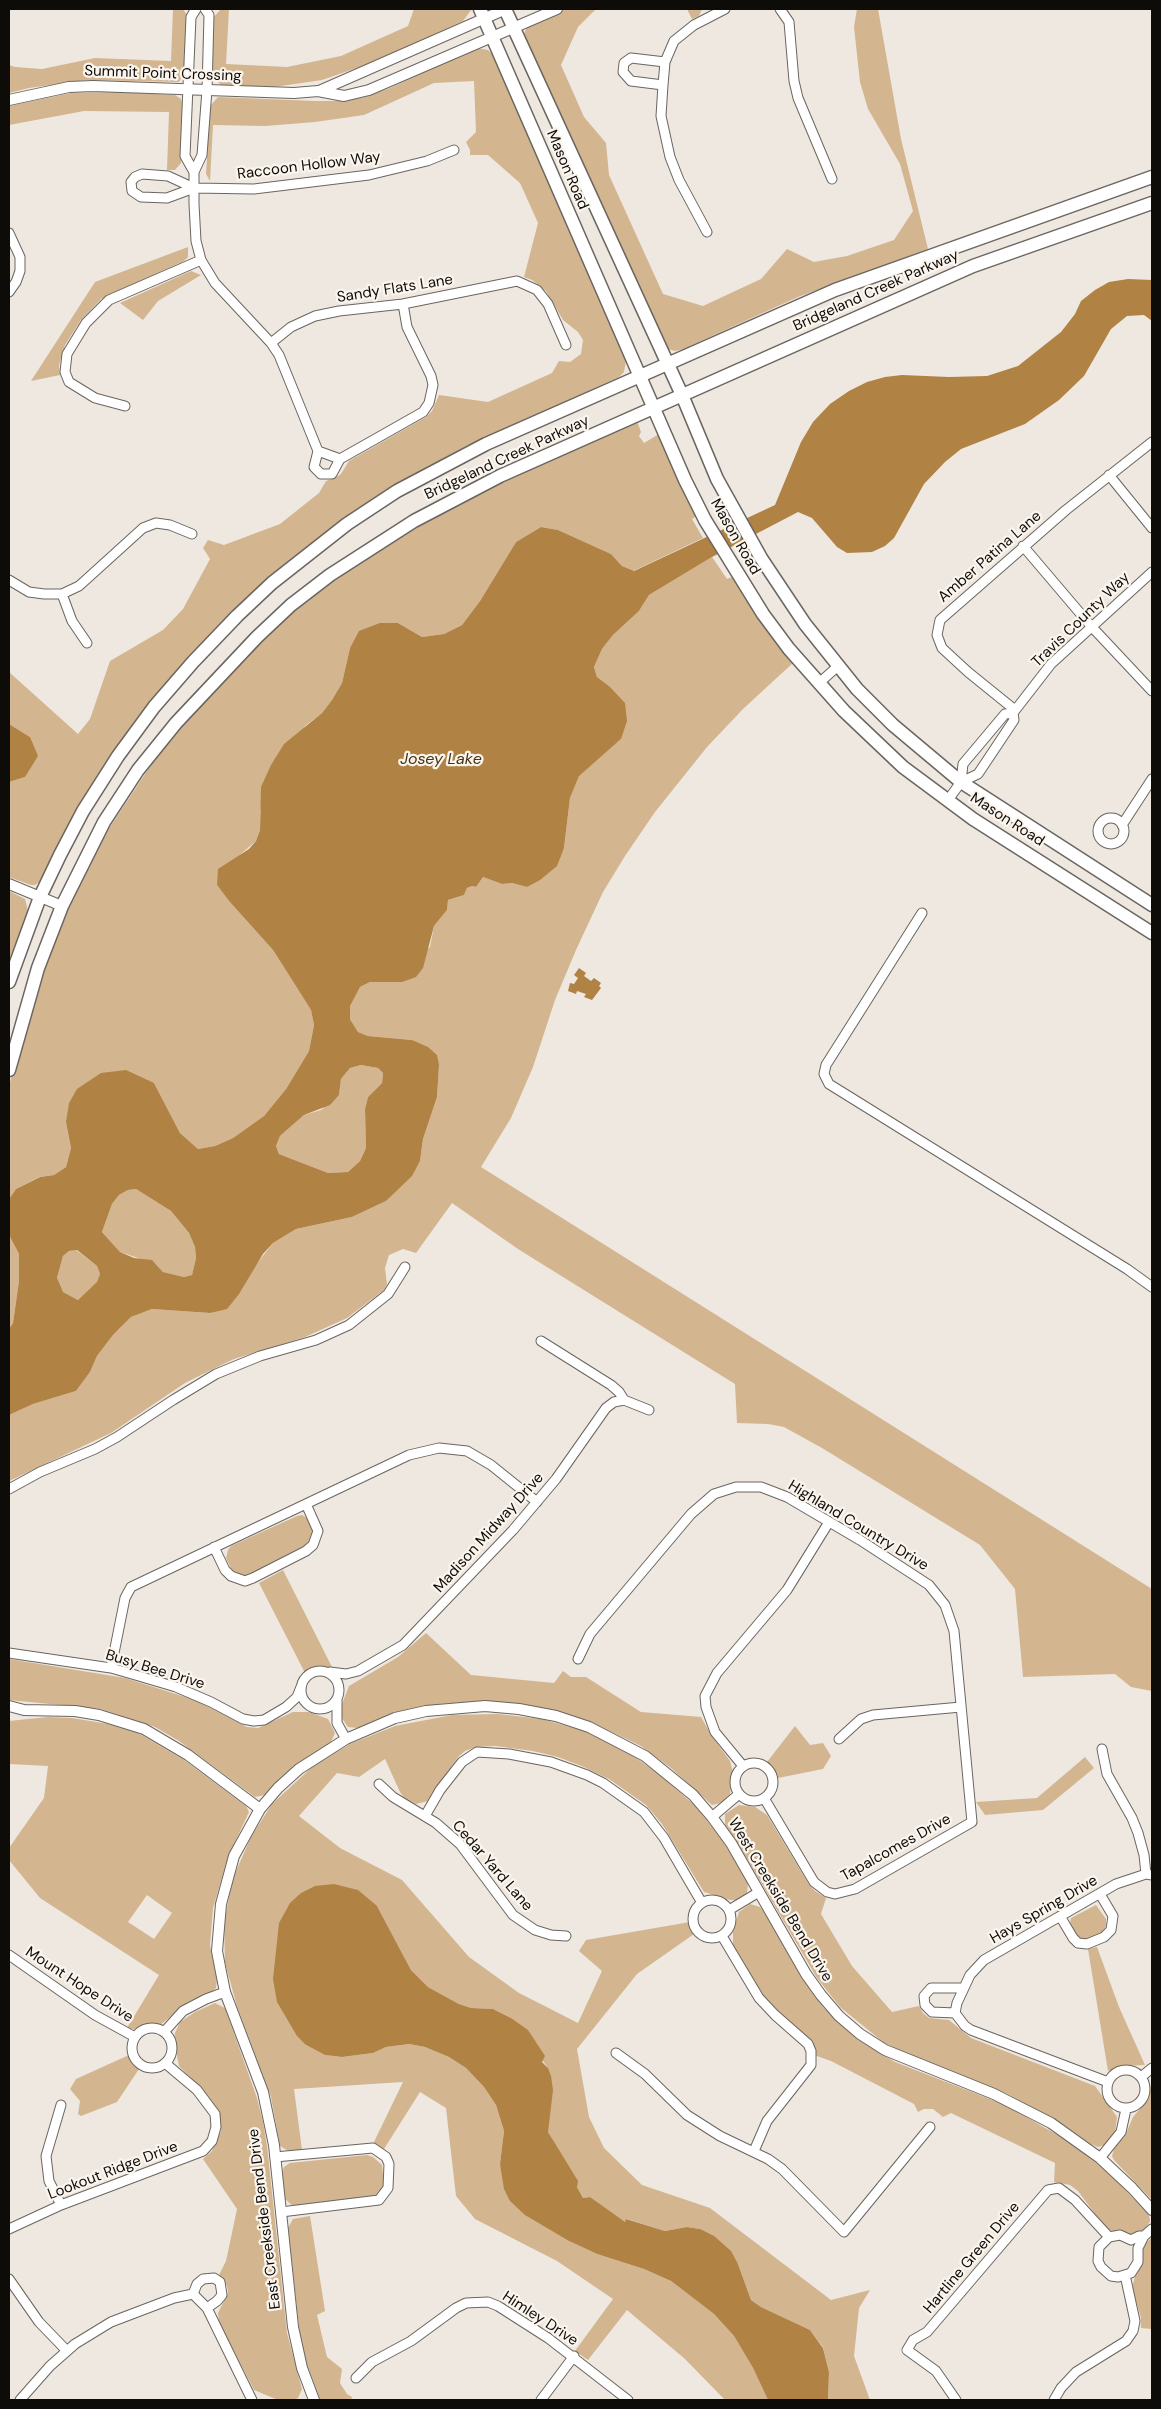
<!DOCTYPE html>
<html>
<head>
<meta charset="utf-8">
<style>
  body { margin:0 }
  #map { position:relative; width:1161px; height:2409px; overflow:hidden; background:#eee8e1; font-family:"DM Sans",sans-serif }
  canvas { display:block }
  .frame { position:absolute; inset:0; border:10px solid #0d0c09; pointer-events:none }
</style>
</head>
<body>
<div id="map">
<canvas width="1161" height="2409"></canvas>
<div class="frame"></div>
</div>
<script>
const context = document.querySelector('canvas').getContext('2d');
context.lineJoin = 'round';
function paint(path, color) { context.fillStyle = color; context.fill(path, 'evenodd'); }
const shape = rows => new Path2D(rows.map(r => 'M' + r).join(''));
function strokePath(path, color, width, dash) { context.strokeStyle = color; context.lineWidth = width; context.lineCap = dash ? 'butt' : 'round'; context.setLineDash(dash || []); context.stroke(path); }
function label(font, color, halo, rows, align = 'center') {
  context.font = font + ' "DM Sans",sans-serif'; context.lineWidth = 4.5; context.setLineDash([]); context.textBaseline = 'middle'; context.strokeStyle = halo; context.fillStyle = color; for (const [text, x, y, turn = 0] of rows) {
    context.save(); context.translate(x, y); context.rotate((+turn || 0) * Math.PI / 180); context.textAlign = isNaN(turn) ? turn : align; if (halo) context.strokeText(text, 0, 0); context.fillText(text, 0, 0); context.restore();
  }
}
paint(shape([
  [173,9,183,9,187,15,185,71,179,82,86,80,29,88,9,93,9,65,15,67,42,69,95,58,171,61],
  [221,9,229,9,226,64,287,67,341,56,408,26,414,9,471,10,463,21,374,62,322,80,274,87,222,85,214,80,212,72,213,18],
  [565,9,596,9,578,27,561,65,584,117,606,143,609,175,663,294,703,306,761,279,787,249,814,262,847,256,894,240,913,211,900,164,868,109,860,82,854,27,857,9,878,9,901,139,928,249,798,297,683,349,675,351,668,349,523,36,527,27],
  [687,9,702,9,699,16,692,19],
  [477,48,488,50,492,54,626,361,624,372,619,377,466,446,391,488,353,513,282,567,248,596,197,648,134,724,42,880,35,885,31,885,9,877,9,782,25,777,30,737,9,724,9,672,78,734,90,719,110,661,163,630,183,609,210,559,203,548,208,540,224,545,280,524,319,493,326,481,335,478,341,474,349,461,426,417,432,411,439,395,488,402,552,373,559,361,570,362,581,354,583,340,578,332,563,320,546,291,532,280,524,277,538,223,520,183,488,155,470,155,470,150,466,142,476,132,474,81,434,83,364,115,315,122,265,126,213,125,210,181,206,174,210,110,211,105,218,97,315,101,341,101,365,97,390,88],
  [119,92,175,95,181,99,184,110,181,163,175,170,167,170,169,112,84,111,9,125,9,106,71,93],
  [188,247,188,257,184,261,101,299,81,320,65,345,59,365,60,375,31,381,95,282],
  [191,271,201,275,158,301,143,320,120,303],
  [637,421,641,432,639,436,644,443,659,434,697,516,692,519,703,538,633,571,622,566,611,554,558,530,541,527,516,542,480,601,462,625,444,634,422,637,398,623,350,648,342,683,332,700,322,713,305,726,260,811,260,830,256,841,235,859,217,885,229,901,273,950,311,1010,314,1025,309,1051,286,1089,264,1116,233,1138,215,1146,198,1149,180,1133,154,1083,66,1122,71,1148,66,1167,54,1175,39,1177,16,1189,9,1199,9,1086,30,1006,57,931,104,836,157,756,200,701,286,615,324,585,401,534,469,496],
  [712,557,727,579,732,577,750,605,794,662,743,709,707,747,655,812,625,856,603,892,576,950,555,1000,533,1067,511,1118,481,1167,1152,1589,1152,1691,1131,1687,1115,1674,1023,1677,1015,1589,980,1545,822,1448,784,1427,768,1424,737,1423,735,1384,518,1249,452,1203,416,1253,403,1249,389,1255,385,1268,387,1284,384,1290,347,1318,305,1337,234,1359,211,1370,185,1383,111,1433,9,1481,9,1415,33,1404,76,1391,90,1372,97,1356,113,1335,131,1317,152,1309,210,1313,252,1270,273,1243,296,1229,352,1217,386,1201,420,1161,423,1139,437,1097,439,1065,412,1040,368,1036,358,1032,350,1019,350,1006,354,995,360,987,370,982,386,981,430,947,434,926,447,910,448,900,464,895,467,888,472,886,476,887,483,877,502,884,512,883,527,887,564,848,570,798,579,775,621,739,609,686,597,677,594,667,602,649,613,635,639,611,649,595],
  [9,891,25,899,28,911,9,960],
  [361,1065,378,1068,383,1073,382,1083,368,1097,365,1109,366,1148,360,1161,348,1172,328,1173,279,1154,276,1146,280,1136,304,1115,321,1110,339,1095,341,1079,350,1068],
  [136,1189,171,1211,189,1233,195,1247,196,1258,192,1275,184,1277,163,1272,156,1264,120,1252,102,1232,112,1204,119,1195,128,1190],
  [9,1235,19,1254,19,1281,13,1323,9,1329],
  [76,1250,97,1266,100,1274,97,1283,78,1300,63,1292,58,1285,57,1278,63,1256,69,1251],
  [302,1515,307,1518,314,1531,308,1546,249,1576,242,1576,232,1570,226,1558,228,1550,231,1546,297,1516],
  [283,1570,334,1671,318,1668,305,1673,259,1583],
  [426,1633,471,1675,554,1683,563,1671,571,1677,586,1677,641,1712,701,1717,713,1738,730,1761,733,1773,730,1794,721,1803,712,1805,671,1768,641,1746,589,1721,533,1706,484,1701,439,1704,391,1714,358,1728,348,1727,341,1717,340,1709,349,1686,398,1657],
  [9,1659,125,1678,195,1700,247,1727,258,1728,293,1712,309,1712,328,1719,335,1733,331,1742,298,1764,265,1795,255,1797,179,1741,155,1727,101,1709,9,1700],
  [498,1714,542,1719,584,1731,624,1749,661,1776,694,1805,721,1838,748,1883,747,1893,738,1900,730,1900,704,1892,662,1824,646,1805,609,1779,584,1767,558,1757,533,1751,495,1746,476,1747,465,1751,458,1757,428,1801,416,1804,405,1799,400,1792,385,1759,359,1777,337,1773,299,1816,340,1848,402,1880,469,1957,519,1993,578,2023,602,1971,579,1951,586,1940,690,1922,694,1934,637,1974,577,2049,589,2117,604,2148,642,2185,710,2208,831,2300,870,2290,859,2308,854,2356,870,2400,828,2400,829,2372,823,2347,810,2330,761,2307,751,2300,738,2264,700,2229,687,2227,665,2231,627,2219,625,2222,618,2219,590,2197,583,2198,548,2132,548,2068,511,2018,493,2009,471,2008,459,2004,428,1987,411,1970,377,1906,306,2045,325,2055,342,2057,373,2053,386,2047,409,2044,425,2047,449,2057,466,2068,484,2087,496,2105,504,2131,500,2164,569,2241,597,2254,644,2269,671,2281,714,2314,734,2336,753,2368,768,2400,725,2400,685,2359,627,2310,588,2360,575,2351,613,2299,557,2261,475,2219,456,2196,446,2108,420,2092,384,2149,373,2144,403,2082,294,2089,302,2150,290,2152,280,2146,271,2097,237,2006,225,1963,224,1922,233,1878,251,1837,272,1804,311,1768,350,1744,395,1726,452,1715],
  [48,1717,72,1718,108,1724,138,1733,184,1760,246,1806,249,1812,228,1857,213,1908,210,1945,217,1980,216,1988,212,1992,191,2001,160,2025,134,2029,127,2028,159,1975,40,1898,9,1860,9,1848,44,1798,48,1766,9,1764,9,1721],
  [147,1895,172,1913,154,1939,128,1922],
  [795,1726,810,1745,823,1743,831,1756,823,1769,778,1778,777,1773,767,1762],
  [1085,1757,1094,1768,1043,1810,985,1815,976,1802,1037,1798],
  [739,1805,755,1807,767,1815,808,1883,815,1891,826,1898,821,1914,852,1966,892,2012,919,2006,923,2013,929,2018,949,2020,971,2038,1095,2086,1117,2117,1115,2134,1105,2145,1098,2147,1091,2144,1064,2125,1006,2093,915,2058,883,2042,840,2007,817,1978,743,1852,725,1825,725,1814],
  [750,1904,760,1907,764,1911,798,1971,823,2007,857,2039,895,2062,1005,2105,1068,2141,1109,2173,1149,2215,1150,2221,1146,2228,1138,2233,1131,2234,1107,2230,1078,2191,1070,2185,1054,2182,1055,2163,951,2113,943,2117,933,2109,924,2109,918,2112,914,2104,831,2061,814,2055,762,1994,733,1945,733,1931,739,1912],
  [1096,1905,1106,1919,1106,1926,1099,1936,1085,1940,1080,1939,1070,1924,1071,1918],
  [1097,1947,1119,2007,1145,2065,1122,2066,1108,2071,1088,1949],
  [215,2003,225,2008,257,2098,263,2122,267,2146,287,2333,302,2389,298,2398,294,2400,278,2400,254,2390,219,2322,218,2313,228,2293,227,2286,219,2275,226,2261,237,2209,203,2159,212,2151,221,2131,219,2112,209,2097,179,2066,174,2040,175,2033,180,2022,195,2012],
  [129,2055,139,2069,117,2102,81,2116,78,2114,80,2101,70,2089,76,2079],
  [1152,2077,1152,2200,1114,2160,1112,2156,1114,2149,1125,2136,1133,2117,1149,2098],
  [367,2155,373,2157,382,2165,384,2185,377,2196,294,2207,285,2199,282,2172,284,2167,290,2163],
  [310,2216,325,2311,317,2315,327,2357,342,2369,340,2383,347,2394,352,2397,351,2400,320,2400,305,2359,300,2336,288,2228,293,2219],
  [1152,2237,1152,2329,1141,2328,1141,2318,1132,2287,1145,2244]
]), '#d3b590');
paint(shape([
  [1128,279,1152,280,1152,321,1144,315,1127,316,1111,329,1084,376,1059,400,1025,424,961,449,945,462,924,484,894,538,885,546,872,552,847,553,837,547,812,518,798,512,712,557,649,595,639,611,613,635,602,649,594,667,597,677,609,686,625,703,627,721,621,739,579,776,570,798,564,848,557,866,540,880,527,887,512,883,502,884,483,877,476,887,472,886,467,888,464,895,448,900,447,910,434,926,423,968,416,977,402,982,370,982,360,987,350,1006,350,1019,358,1032,368,1036,412,1040,428,1047,437,1055,439,1065,437,1097,423,1139,420,1161,412,1176,386,1201,352,1217,296,1229,273,1243,263,1254,239,1294,227,1309,210,1313,152,1309,131,1317,113,1335,97,1356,90,1372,76,1391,33,1404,9,1415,9,1329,13,1323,19,1281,19,1254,9,1235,9,1199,16,1189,40,1177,54,1175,66,1167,71,1148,66,1122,69,1103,77,1089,101,1073,126,1070,154,1083,180,1133,198,1149,215,1146,233,1138,264,1116,286,1089,309,1051,314,1025,311,1010,273,950,229,901,217,885,218,869,249,849,256,841,260,830,261,787,271,765,284,744,322,713,332,700,342,683,350,648,359,631,380,623,398,623,422,637,444,634,462,625,480,601,516,542,541,527,558,530,611,554,622,566,634,571,775,505,801,442,813,422,830,404,849,391,867,382,885,377,902,375,949,377,987,376,1018,366,1061,332,1075,314,1081,301,1095,290,1109,282],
  [361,1065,378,1068,383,1073,382,1083,368,1097,365,1109,366,1148,360,1161,348,1172,328,1173,279,1154,276,1146,280,1136,304,1115,330,1105,339,1095,341,1079,350,1068],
  [136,1189,171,1211,189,1233,195,1247,196,1258,192,1275,184,1277,163,1272,152,1260,134,1258,120,1252,102,1232,112,1204,119,1195,128,1190],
  [77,1250,97,1266,100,1274,97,1282,78,1300,63,1292,57,1278,63,1256,69,1251],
  [9,724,30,737,38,756,25,777,9,782],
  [579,968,586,973,584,976,591,981,594,978,601,983,599,986,601,988,592,1000,584,997,586,994,577,991,576,994,568,991,570,983,574,984,578,978,574,975],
  [334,1884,358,1890,377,1906,411,1970,428,1987,459,2004,471,2008,493,2009,511,2018,528,2030,545,2056,542,2062,548,2068,551,2076,553,2090,548,2132,578,2181,577,2187,583,2198,590,2197,625,2222,626,2219,665,2231,687,2227,700,2229,714,2236,731,2251,738,2264,751,2300,761,2307,810,2330,823,2348,829,2372,828,2400,768,2400,753,2368,734,2336,714,2314,671,2281,644,2269,597,2254,569,2241,525,2215,510,2201,504,2189,500,2164,504,2131,496,2105,484,2087,466,2068,449,2057,425,2047,409,2044,386,2047,373,2053,342,2057,325,2055,306,2045,297,2036,277,2002,273,1979,279,1923,290,1903,301,1893,315,1886]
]), '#b08244');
const minor = shape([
  [205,9,209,15,207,90,202,155,194,172,194,204,196,241,201,260,215,283,271,343,279,355,318,451,340,459],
  [780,9,789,22,794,81,798,98,832,179],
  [663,85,631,81,623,72,624,63,631,58,665,62],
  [194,172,185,156,191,17,196,9],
  [194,188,168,176,142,174,135,177,131,182,132,191,141,197,167,198,194,188,254,189,369,175,427,161,454,150],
  [707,232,679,180,670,157,661,116,663,85,665,62,674,41,694,25,725,9],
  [9,233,20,257,20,271,16,282,9,292],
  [271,343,291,327,315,316,339,311,403,304,517,281,537,290,548,304,566,345],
  [125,406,95,398,69,382,65,372,67,354,86,323,109,300,201,260],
  [318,451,314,467,321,474,332,474,340,459],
  [340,459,423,412,429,403,433,385,431,376,407,327,403,304],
  [1109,475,1152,528],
  [1023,546,1091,626,1152,691],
  [9,580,29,592,44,594,62,594,79,586,143,528,156,523,170,525,192,534],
  [62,594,72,621,87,643],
  [819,683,837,667],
  [1015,710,968,672,942,648,937,635,940,620,1066,510,1152,442],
  [961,782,963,764,1005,714,1013,713],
  [948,800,961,782,978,774,1014,720,1013,713,1051,664,1152,572],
  '1098 831a13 13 0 1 1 26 0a13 13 0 1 1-26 0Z',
  [1122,825,1152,779],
  [922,913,826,1065,824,1074,829,1084,1127,1269,1152,1287],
  [541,1341,611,1385,619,1392,624,1400,649,1410],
  [9,1489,40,1472,95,1449,117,1437,173,1400,216,1374,260,1356,316,1340,349,1325,388,1294,405,1267],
  [214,1547,225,1570,231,1576,245,1581,253,1578,306,1551,313,1545,318,1531,306,1504],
  [9,1653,111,1668,132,1674,176,1687,211,1702,243,1719,254,1721,264,1720,286,1707,297,1697,301,1687],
  [578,1659,590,1634,691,1514,714,1494,736,1487,761,1487,787,1497,860,1540,929,1585,945,1605,954,1631,972,1822,855,1889,835,1894,827,1892,814,1882,764,1798],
  [111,1668,125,1598,131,1587,409,1455,439,1448,467,1451,491,1465,537,1502],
  '301 1690a19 19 0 1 1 38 0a19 19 0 1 1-38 0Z',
  [330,1672,346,1674,358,1671,403,1645,513,1530,556,1479,606,1408,614,1402,624,1400],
  [337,1699,337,1723,346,1739],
  [839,1739,861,1719,873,1715,961,1707],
  [1102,1749,1107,1774,1132,1818,1138,1833,1144,1855,1146,1874],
  '735 1782a19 19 0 1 1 38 0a19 19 0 1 1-38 0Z',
  [743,1766,715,1732,706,1707,705,1696,717,1673,787,1590,829,1522],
  [379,1784,393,1797,436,1823,460,1844,513,1915,535,1930,551,1935,566,1936],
  [425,1816,440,1790,462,1762,477,1752,509,1754,551,1762,587,1775,603,1783,644,1812,664,1838,702,1903],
  [712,1817,739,1794],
  '693 1919a19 19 0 1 1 38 0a19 19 0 1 1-38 0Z',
  [729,1910,759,1892],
  [1060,1916,1073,1938,1078,1943,1087,1944,1104,1937,1111,1930,1113,1916,1100,1894],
  [722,1936,759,1998,775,2015,808,2044,811,2051,811,2065,767,2121,754,2151],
  [9,1955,95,2015,135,2037],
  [955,2013,957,2003,970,1975,984,1960,1116,1884,1146,1874,1152,1875],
  [955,2013,965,2026,971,2030,1108,2082],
  [955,2013,932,2012,925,2005,924,1996,931,1988,963,1988],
  '132 2048a20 20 0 1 1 40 0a20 20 0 1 1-40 0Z',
  [164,2032,183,2011,206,1999,225,1992],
  [616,2053,645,2074,687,2115,720,2136,768,2159,782,2169,844,2232,930,2127],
  '1107 2089a19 19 0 1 1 38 0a19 19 0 1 1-38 0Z',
  [1141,2077,1152,2068],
  [275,2157,373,2148,386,2157,389,2164,388,2188,379,2200,281,2212],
  [1100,2158,1121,2132,1126,2109],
  [61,2205,49,2181,46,2156,61,2105],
  [9,2229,61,2205,203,2151,212,2141,216,2127,215,2114,197,2090,165,2063],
  [1144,2236,1139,2236,1131,2240,1120,2235,1109,2237,1099,2247,1098,2261,1101,2267,1111,2276,1118,2277,1131,2273,1138,2262,1138,2248,1144,2236,1152,2229],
  [9,2279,39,2322,67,2351],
  [193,2294,197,2284,203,2279,214,2278,220,2282,222,2295,217,2301,207,2308],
  [356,2378,372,2362,411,2341,456,2308,466,2303,488,2302,498,2306,548,2338,628,2400],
  [20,2400,50,2366,75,2344,111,2322,174,2298,193,2294,207,2308,252,2400],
  [541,2400,574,2356],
  [956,2400,936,2371,907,2350,913,2340,927,2332,1048,2190,1059,2188,1075,2200,1109,2237],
  [1054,2400,1061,2388,1076,2372,1126,2341,1133,2331,1135,2321,1125,2275]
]);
const tertiary = shape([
  [319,91,506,9],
  [9,100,69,87,93,86,294,93,318,91,344,96,369,90,557,9],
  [9,884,62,906],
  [9,1706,24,1710,75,1711,99,1715,144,1729,188,1755,260,1809],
  [314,2400,302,2368,293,2327,274,2145,263,2092,225,1992,221,1972,217,1951,221,1904,234,1856,260,1809,278,1788,299,1769,346,1739,395,1718,426,1711,485,1706,519,1709,556,1716,589,1727,645,1756,693,1795,712,1817,731,1843,806,1974,821,1995,839,2016,860,2034,885,2050,994,2094,1051,2123,1100,2158,1132,2188,1152,2210]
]);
const secondary = shape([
  [480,9,685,480,705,520,763,614,789,649,844,711,903,767,973,819,1152,933],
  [505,9,682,395,717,479,761,558,805,624,857,689,893,725,961,782,1152,905],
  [9,982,40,897,60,855,83,811,118,756,154,707,193,662,237,616,272,583,347,524,397,491,486,444,835,290,1152,177],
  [9,1070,38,968,62,906,104,822,138,770,176,723,257,637,291,605,330,575,414,521,500,476,973,266,1152,203]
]);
strokePath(minor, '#6a655f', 11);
strokePath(tertiary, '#6a655f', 12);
strokePath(secondary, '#6a655f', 15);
strokePath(minor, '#fff', 9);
strokePath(tertiary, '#fff', 10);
strokePath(secondary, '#fff', 12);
label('15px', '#0d0c09', '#fbf5ee', [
  ["Summit Point Crossing",163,74,2],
  ["Raccoon Hollow Way",309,166,-7],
  ["Mason Road",567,170,67],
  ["Sandy Flats Lane",395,289,-9],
  ["Bridgeland Creek Parkway",876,291,-24],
  ["Bridgeland Creek Parkway",507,458,-25],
  ["Mason Road",735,537,60],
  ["Amber Patina Lane",990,557,-41],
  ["Travis County Way",1081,620,-44],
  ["Mason Road",1007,820,33],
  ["Highland Country Drive",858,1526,31],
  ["Madison Midway Drive",489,1533,-48],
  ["Busy Bee Drive",155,1670,17],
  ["Tapalcomes Drive",896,1848,-29],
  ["Cedar Yard Lane",492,1866,49],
  ["West Creekside Bend Drive",780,1900,59],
  ["Hays Spring Drive",1044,1910,-30],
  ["Mount Hope Drive",79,1985,33],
  ["Lookout Ridge Drive",113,2171,-21],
  ["East Creekside Bend Drive",265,2219,-97],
  ["Hartline Green Drive",972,2258,-50],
  ["Himley Drive",540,2319,33]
]);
label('italic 16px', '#463216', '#fbf5ee', [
  ["Josey Lake",441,760]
]);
</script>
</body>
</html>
